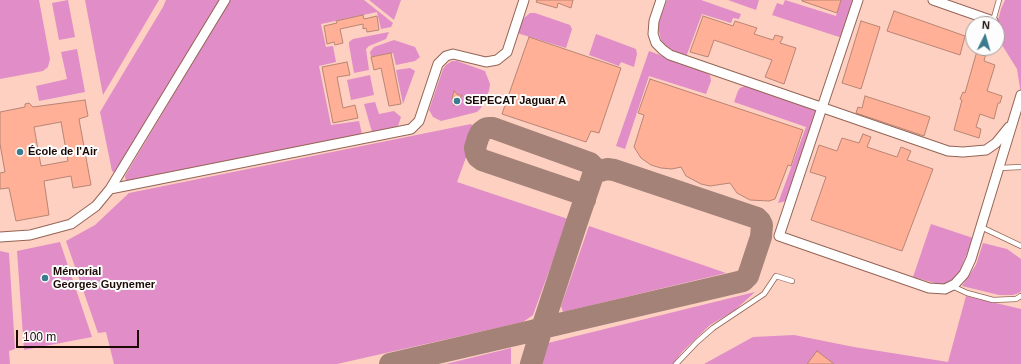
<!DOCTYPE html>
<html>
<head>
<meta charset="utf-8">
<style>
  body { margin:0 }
  #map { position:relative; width:1021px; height:364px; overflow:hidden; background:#fdd0c2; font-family:Arial,sans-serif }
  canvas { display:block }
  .north { position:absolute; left:965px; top:16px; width:40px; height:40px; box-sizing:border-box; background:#fdfdfd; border:1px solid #a39c9a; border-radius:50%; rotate:5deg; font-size:11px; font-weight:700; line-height:16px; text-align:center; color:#1c0a05 }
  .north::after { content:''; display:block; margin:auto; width:14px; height:18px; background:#3a7b8d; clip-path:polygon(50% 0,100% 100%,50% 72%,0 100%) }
  .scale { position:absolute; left:16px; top:330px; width:123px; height:18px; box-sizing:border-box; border:2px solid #1c0a05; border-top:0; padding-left:5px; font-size:12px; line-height:14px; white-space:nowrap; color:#1c0a05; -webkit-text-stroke:3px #fdfdfd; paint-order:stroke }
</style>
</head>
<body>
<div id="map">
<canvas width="1021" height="364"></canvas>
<div class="north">N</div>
<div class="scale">100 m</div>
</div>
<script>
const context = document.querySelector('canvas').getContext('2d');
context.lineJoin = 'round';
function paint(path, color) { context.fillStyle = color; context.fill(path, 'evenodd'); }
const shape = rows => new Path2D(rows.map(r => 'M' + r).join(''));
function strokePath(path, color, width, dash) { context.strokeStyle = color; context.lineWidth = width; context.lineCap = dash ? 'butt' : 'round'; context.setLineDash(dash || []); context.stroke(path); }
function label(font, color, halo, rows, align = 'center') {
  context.font = font + ' Arial,sans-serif'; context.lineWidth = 4; context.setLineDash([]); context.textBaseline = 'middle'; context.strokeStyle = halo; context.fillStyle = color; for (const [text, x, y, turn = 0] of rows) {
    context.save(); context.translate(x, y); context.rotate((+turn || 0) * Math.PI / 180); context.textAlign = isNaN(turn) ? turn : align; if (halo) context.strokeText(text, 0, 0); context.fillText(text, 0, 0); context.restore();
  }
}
paint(shape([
  [0,0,39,0,50,59,48,67,43,71,0,79],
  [68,0,75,37,59,40,52,3],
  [85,0,159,0,103,95],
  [166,0,221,0,115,173,112,171,100,112,163,7],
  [230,0,364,0,393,23,391,27,381,29,377,12,321,24,326,47,333,46,336,62,319,66,331,125,359,121,362,134,358,137,130,182,126,181,125,176],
  [369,0,401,0,394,20],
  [667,0,701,0,741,14,739,19,733,18,731,23,702,14,686,57,675,53,667,47,661,40,659,32,658,25],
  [728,0,759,0,756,10],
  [785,0,836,16,841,0,855,0,843,37,839,37,772,15,777,3,783,5],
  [1005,0,1021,0,1021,94,1017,69,997,37,997,24,1001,9],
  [530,13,535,13,570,25,572,29,566,48,517,33,524,18],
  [389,32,386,39,369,46,366,49,369,70,354,73,349,45,349,42,353,39],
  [596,34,636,49,637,54,634,67,621,62,619,66,589,55],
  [394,40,415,47,420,57,415,61,396,65,393,53,371,57,370,52,374,47],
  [77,49,85,92,39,101,36,86,67,79,61,52],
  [649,51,705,72,710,75,711,81,706,94,649,76,625,149,616,146],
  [452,61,457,61,485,71,490,84,489,91,481,108,477,112,441,121,433,117,429,110,443,69,446,65],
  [410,68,415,71,403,104,396,70],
  [370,75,374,95,351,100,347,80],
  [748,85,816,111,816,115,786,201,778,203,806,127,734,102,738,91,740,88],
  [375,102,379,114,394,111,401,117,398,126,373,133,372,132,364,104],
  [471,124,476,130,457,182,568,219,533,315,523,322,337,364,114,364,106,332,98,333,66,241,95,225,129,193],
  [931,224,973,238,958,276,951,283,942,285,913,277],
  [589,226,726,273,563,312,561,306],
  [60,242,92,337,24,350,17,251],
  [983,243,1007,249,1021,259,1021,291,1019,293,1013,295,999,295,962,286,976,265],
  [0,251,9,253,15,349,9,351,10,364,0,364],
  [755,292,734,311,710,325,682,352,673,364,516,364,541,363,548,343],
  [966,296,1021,309,1021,364,704,364,753,337,794,335,854,347,948,362],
  [511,348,511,364,446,364]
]), '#e18dc7');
strokePath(shape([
  [585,200,583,195,579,193,482,160,478,157,476,153,475,148,478,138,481,132,485,129,488,128,493,128,590,163,594,167,593,175],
  [390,364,532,331,542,328,743,281,748,276,761,237,762,225,760,221,757,218,614,170,607,169,597,172,593,175,577,222,542,328,531,364]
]), '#a48278', 22);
const building = shape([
  [537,0,573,0,571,8,558,3,557,8,536,2,537,0],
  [802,0,841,0,837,13,802,1,802,0],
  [894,11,965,36,960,55,887,31,894,11],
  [363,15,364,19,377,16,379,30,367,32,366,28,363,29,363,24,340,29,343,43,335,45,334,42,327,44,324,26,337,23,336,21,363,15],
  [703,16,733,26,735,21,757,28,754,34,773,40,775,35,783,37,780,43,796,48,784,84,765,77,772,60,714,40,708,57,690,52,703,16],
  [861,21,880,27,861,89,842,83,861,21],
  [529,37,621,68,599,133,591,131,586,142,502,114,529,37],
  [977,51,986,53,984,61,995,65,987,91,1002,96,1000,103,998,103,994,119,980,114,976,127,981,129,979,138,954,130,962,100,960,99,963,92,965,93,977,51],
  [391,53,401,104,389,106,381,68,374,70,371,57,391,53],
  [347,62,350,75,337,77,343,108,355,105,358,118,333,123,322,67,347,62],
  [650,79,803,130,791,166,788,165,775,199,769,201,750,200,737,193,730,183,710,186,701,184,686,176,681,167,672,169,661,168,651,165,641,158,634,147,644,115,638,113,650,79],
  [454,91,458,95,462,95,454,106,452,99,454,91],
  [865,96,930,117,924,136,856,113,858,107,862,108,865,96],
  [85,100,88,116,79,119,91,185,73,188,71,176,44,181,49,215,16,221,9,188,0,189,0,173,5,172,0,144,0,112,25,107,25,104,29,103,33,107,85,100],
  [61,122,68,161,41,166,34,127,61,122],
  [863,134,871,137,867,147,897,157,901,147,911,151,907,160,933,169,902,251,811,220,826,177,810,172,819,145,837,151,842,138,859,143,863,134],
  [817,351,834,364,807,364,817,351]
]);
paint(building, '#ffb096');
strokePath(building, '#b88574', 1);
const lane = shape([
  [993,21,999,0],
  [999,168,1021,167],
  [981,227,1021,246],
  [952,286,967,293,993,300,1016,299,1021,296],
  [676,364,697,342,713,328,764,294,776,276,792,281]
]);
const street = shape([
  [661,0,654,21,653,34,656,43,663,50,670,55,948,151,963,152,986,150,996,143,1009,127],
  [858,0,779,236,929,288,945,289,955,284,964,274,971,259,1021,95],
  [933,0,993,21],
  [110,189,411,129,419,121,438,64,446,56,453,54,486,62,497,60,507,52,524,0],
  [0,237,30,235,71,224,96,206,110,189,225,0]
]);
strokePath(lane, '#946454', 6);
strokePath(street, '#946454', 11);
strokePath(lane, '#fff', 4.5);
strokePath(street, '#fff', 9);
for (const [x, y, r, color] of [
  [457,101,4,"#3a7b8d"],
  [20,152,4,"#3a7b8d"],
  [45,278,4,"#3a7b8d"]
]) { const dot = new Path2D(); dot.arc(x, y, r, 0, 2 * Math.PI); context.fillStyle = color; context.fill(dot); strokePath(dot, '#fdfdfd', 1.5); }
label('bold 11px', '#1c0a05', '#fdfdfd', [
  ["SEPECAT Jaguar A",465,101],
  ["École de l'Air",28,152],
  ["Mémorial",53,272],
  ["Georges Guynemer",53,285]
], 'left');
</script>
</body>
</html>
